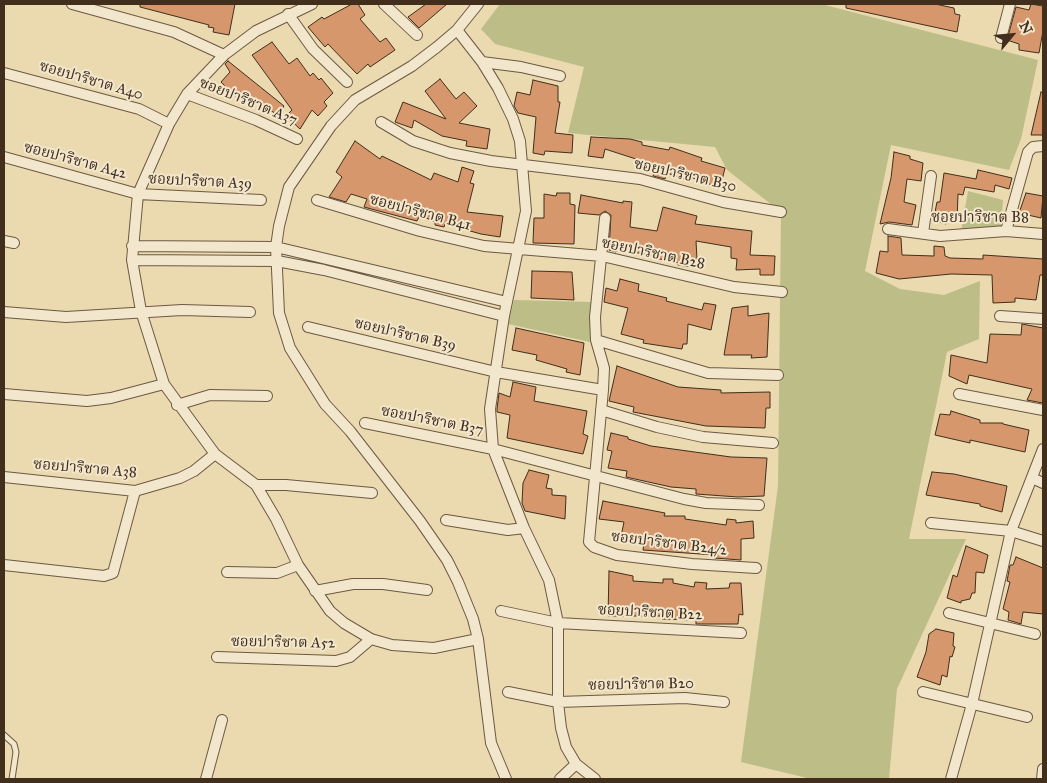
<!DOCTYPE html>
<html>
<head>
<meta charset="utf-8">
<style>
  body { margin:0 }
  #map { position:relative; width:1047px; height:783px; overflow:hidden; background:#ebd9b0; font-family:"IM FELL Great Primer",serif }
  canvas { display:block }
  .frame { position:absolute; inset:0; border:5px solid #412e1d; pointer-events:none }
  .north { position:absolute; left:987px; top:10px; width:50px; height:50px; -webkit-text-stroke:4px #f2e6cc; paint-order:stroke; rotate:62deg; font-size:14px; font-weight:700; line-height:20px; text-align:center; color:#412e1d }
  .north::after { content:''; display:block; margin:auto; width:18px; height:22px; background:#412e1d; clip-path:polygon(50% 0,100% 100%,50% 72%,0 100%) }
</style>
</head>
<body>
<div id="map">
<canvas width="1047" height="783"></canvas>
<div class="frame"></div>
<div class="north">N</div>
</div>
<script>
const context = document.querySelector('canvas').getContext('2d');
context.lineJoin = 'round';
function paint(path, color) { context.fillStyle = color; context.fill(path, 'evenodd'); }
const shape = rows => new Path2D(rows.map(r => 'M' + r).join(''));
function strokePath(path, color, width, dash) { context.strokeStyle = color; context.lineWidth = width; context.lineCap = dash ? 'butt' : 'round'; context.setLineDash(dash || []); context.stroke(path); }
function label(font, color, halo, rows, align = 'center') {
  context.font = font + ' "IM FELL Great Primer","Noto Serif Thai",serif'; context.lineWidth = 4; context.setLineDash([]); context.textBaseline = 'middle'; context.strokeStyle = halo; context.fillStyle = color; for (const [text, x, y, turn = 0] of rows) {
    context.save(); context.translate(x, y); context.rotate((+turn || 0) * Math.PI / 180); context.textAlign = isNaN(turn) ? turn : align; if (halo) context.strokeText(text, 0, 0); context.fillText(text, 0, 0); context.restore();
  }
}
paint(shape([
  [500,4,821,4,1038,60,1021,139,1009,170,891,145,865,271,900,289,944,295,980,281,979,339,947,352,909,539,966,539,897,689,889,779,811,779,741,762,778,486,781,212,727,170,715,147,568,133,584,67,495,44,481,29],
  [968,191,1003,200,1001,227,961,232],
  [514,300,591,302,594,343,508,324]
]), '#bdbe87');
const building = shape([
  [140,4,235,4,229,35,213,32,214,28,208,27,209,25,140,7,140,4],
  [352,4,358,4,365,15,360,19,380,42,386,38,395,50,370,67,368,64,357,74,328,44,325,47,308,27,322,17,324,19,352,4],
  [426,4,447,4,419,28,408,17,426,4],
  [846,4,935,4,954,8,955,14,960,15,957,32,846,8,846,4],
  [1031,4,1043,6,1043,31,1039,53,1019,50,1019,44,1007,40,1016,7,1029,10,1031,4],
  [272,42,289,64,297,58,310,76,313,73,319,80,321,78,333,93,324,102,327,106,318,116,312,110,300,129,286,116,292,110,252,55,272,42],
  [228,61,284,106,278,115,240,92,236,97,221,82,230,72,225,64,228,61],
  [440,79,456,99,464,92,477,106,459,123,490,129,487,149,466,146,467,141,442,136,414,120,412,128,395,122,403,102,446,119,425,91,440,79],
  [533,80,558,86,558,102,560,102,555,133,573,135,572,153,545,151,544,155,533,153,536,117,518,113,514,106,517,92,530,95,533,80],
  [1041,92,1043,93,1043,135,1031,135,1041,92],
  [591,137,630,139,642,142,642,145,669,150,670,147,702,158,701,161,725,168,720,188,685,175,684,179,667,173,665,179,653,176,655,169,635,165,636,159,605,149,603,158,588,156,591,137],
  [355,141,380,159,382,156,431,180,434,173,458,182,462,167,474,171,470,183,474,184,467,212,503,216,500,237,481,234,445,224,444,227,435,225,435,222,420,215,417,221,375,210,364,207,367,199,351,194,346,202,329,197,342,177,336,172,355,141],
  [894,152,910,156,910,159,923,163,921,181,907,179,904,202,916,205,912,225,889,222,880,224,891,178,894,152],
  [978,170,1012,178,1009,189,995,185,994,192,965,187,963,195,958,194,957,221,947,219,946,224,939,222,938,218,934,217,937,202,940,202,944,173,976,179,978,170],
  [557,193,570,193,570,204,575,205,574,244,533,243,534,218,544,218,544,194,556,196,557,193],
  [1026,193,1043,196,1041,218,1019,213,1026,193],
  [581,195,623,203,623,201,632,202,630,227,657,231,663,207,697,216,695,224,752,231,750,255,775,256,774,275,760,275,760,269,736,270,737,259,731,258,731,247,696,241,697,259,693,258,692,267,678,265,679,263,655,258,656,256,616,249,616,252,609,250,611,215,605,211,599,215,578,213,581,195],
  [888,236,901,238,902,255,934,256,934,246,944,247,945,256,950,258,983,259,983,255,1043,259,1043,275,1040,275,1036,300,1015,298,1015,302,993,303,992,275,951,274,899,279,876,273,880,251,888,252,888,236],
  [532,271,572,272,574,300,531,298,532,271],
  [620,279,639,284,638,291,667,298,666,301,702,310,704,303,716,305,711,330,688,324,687,344,683,344,682,349,643,343,644,340,621,334,628,308,604,302,606,288,617,291,620,279],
  [748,306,748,316,769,313,767,357,751,358,752,355,724,355,732,308,748,306],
  [1022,324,1043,328,1043,403,1027,400,1032,389,969,375,967,384,949,376,951,355,987,363,990,334,1021,335,1022,324],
  [516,328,584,343,580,375,566,372,567,369,536,360,537,355,512,350,516,328],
  [617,366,678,387,721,390,721,393,770,392,770,408,766,408,765,428,706,426,633,412,634,407,609,401,617,366],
  [513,382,536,387,534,401,587,411,583,434,588,436,583,454,507,438,510,415,497,412,497,409,499,393,510,397,513,382],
  [951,411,980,420,980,423,1003,423,1003,424,1029,430,1025,452,970,440,970,443,935,435,940,414,950,415,951,411],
  [611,433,628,437,628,439,651,446,731,457,767,458,764,496,738,497,696,494,696,489,671,487,626,477,627,471,608,468,612,451,607,450,611,433],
  [529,470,549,475,546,488,552,489,552,495,566,496,565,519,525,511,522,503,523,483,529,470],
  [932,472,954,474,1007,486,1002,512,980,506,980,504,926,495,932,472],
  [603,501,665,513,664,516,685,516,685,519,726,525,727,519,736,520,736,523,753,521,754,538,741,539,741,560,714,558,715,555,643,550,644,544,620,541,624,522,599,519,603,501],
  [966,546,988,555,984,573,976,572,975,593,972,593,970,599,961,601,961,603,947,598,953,575,957,577,966,546],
  [1016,557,1043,568,1043,614,1023,612,1021,624,1008,620,1009,612,1003,609,1010,582,1007,581,1010,565,1013,565,1016,557],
  [609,571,633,576,633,581,663,583,663,579,673,579,673,583,694,587,695,582,707,583,706,589,729,588,730,583,741,583,743,615,739,614,738,624,696,624,696,620,662,619,662,616,608,616,609,571],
  [936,629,954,633,953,646,955,647,952,657,950,656,947,677,942,675,940,685,917,677,926,652,929,634,936,629]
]);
paint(building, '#d5976b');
strokePath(building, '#412e1d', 1);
const service = shape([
  [4,735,14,744,16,752,12,779]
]);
const minor = shape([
  [72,4,174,32,224,55],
  [312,4,256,31,224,55,187,94,169,124,138,194,132,260,141,311,164,384,215,454,256,485,276,519,298,565,330,611,344,623,371,639,392,645,434,648,478,639],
  [384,4,417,35],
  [478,4,457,30,437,47,412,66,355,100,331,126,289,187,279,226,276,247,279,313,290,348,325,404,350,431,420,521,447,560,458,582,473,619,478,639,491,743,506,779],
  [288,14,313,49,347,82],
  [457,30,482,62,498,88,513,119,520,141,526,211,504,316,490,409,493,449,524,528,549,580,558,623,558,702,561,728,566,747,576,764,595,779],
  [1001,38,1010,4],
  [482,62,521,67,560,76],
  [4,73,139,109,169,124],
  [187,94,256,120,297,139],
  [381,122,413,141,450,153,491,161,640,179,723,202,781,212],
  [4,157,138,194,261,200],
  [317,200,420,231,484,246,602,256,734,287,782,292],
  [605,218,595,317,596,340,604,368,603,390,589,542,594,547,617,555,692,564,756,568],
  [888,229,940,236,1006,231,1043,234],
  [1006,231,1028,152,1033,147,1043,146],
  [923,233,931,176],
  [4,241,14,243],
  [132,246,276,247,507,302],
  [132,260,277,261,324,270,504,316],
  [4,312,66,317,182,310,250,312],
  [1000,316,1043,319],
  [308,327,496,372,603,390],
  [596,340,708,373,778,375],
  [4,394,87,401,111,398,164,384],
  [959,394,1043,410],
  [177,405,210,395,267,396],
  [601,410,657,427,703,437,773,443],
  [365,423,493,449,684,499,706,503,759,505],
  [4,477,135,491,180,478,194,471,215,454],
  [1032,478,1043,483],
  [256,485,286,485,372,493],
  [446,520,508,530,524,528],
  [931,523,1011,531,1043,541],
  [4,565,104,576,113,573,135,491],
  [227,572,277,573,298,565],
  [315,591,353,584,383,584,427,590],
  [501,611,558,623,741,633],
  [949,613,1035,634],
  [217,657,336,661,350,657,371,639],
  [508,692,558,702,685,698,724,702],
  [923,692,1027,717],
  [206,779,222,720],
  [560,779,576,764],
  [951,779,972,704,1011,531,1043,449],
  [1042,779,1043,769]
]);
strokePath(service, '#6c5942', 7);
strokePath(minor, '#6c5942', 12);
strokePath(service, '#f2e6cc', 5);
strokePath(minor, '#f2e6cc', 10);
label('15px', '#412e1d', '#f2e6cc', [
  ["ซอยปาริชาต A40",91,81,16],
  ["ซอยปาริชาต A37",248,102,22],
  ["ซอยปาริชาต A42",75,161,15],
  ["ซอยปาริชาต B30",685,176,13],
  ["ซอยปาริชาต A39",200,182,3],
  ["ซอยปาริชาต B41",420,213,15],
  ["ซอยปาริชาต B8",980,218],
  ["ซอยปาริชาต B28",653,254,12],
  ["ซอยปาริชาต B39",405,335,13],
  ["ซอยปาริชาต B37",432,421,11],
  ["ซอยปาริชาต A38",85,469,5],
  ["ซอยปาริชาต B24/2",669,544,7],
  ["ซอยปาริชาต B22",650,613,3],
  ["ซอยปาริชาต A52",283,643,1],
  ["ซอยปาริชาต B20",641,685,-1]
]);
</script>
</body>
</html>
